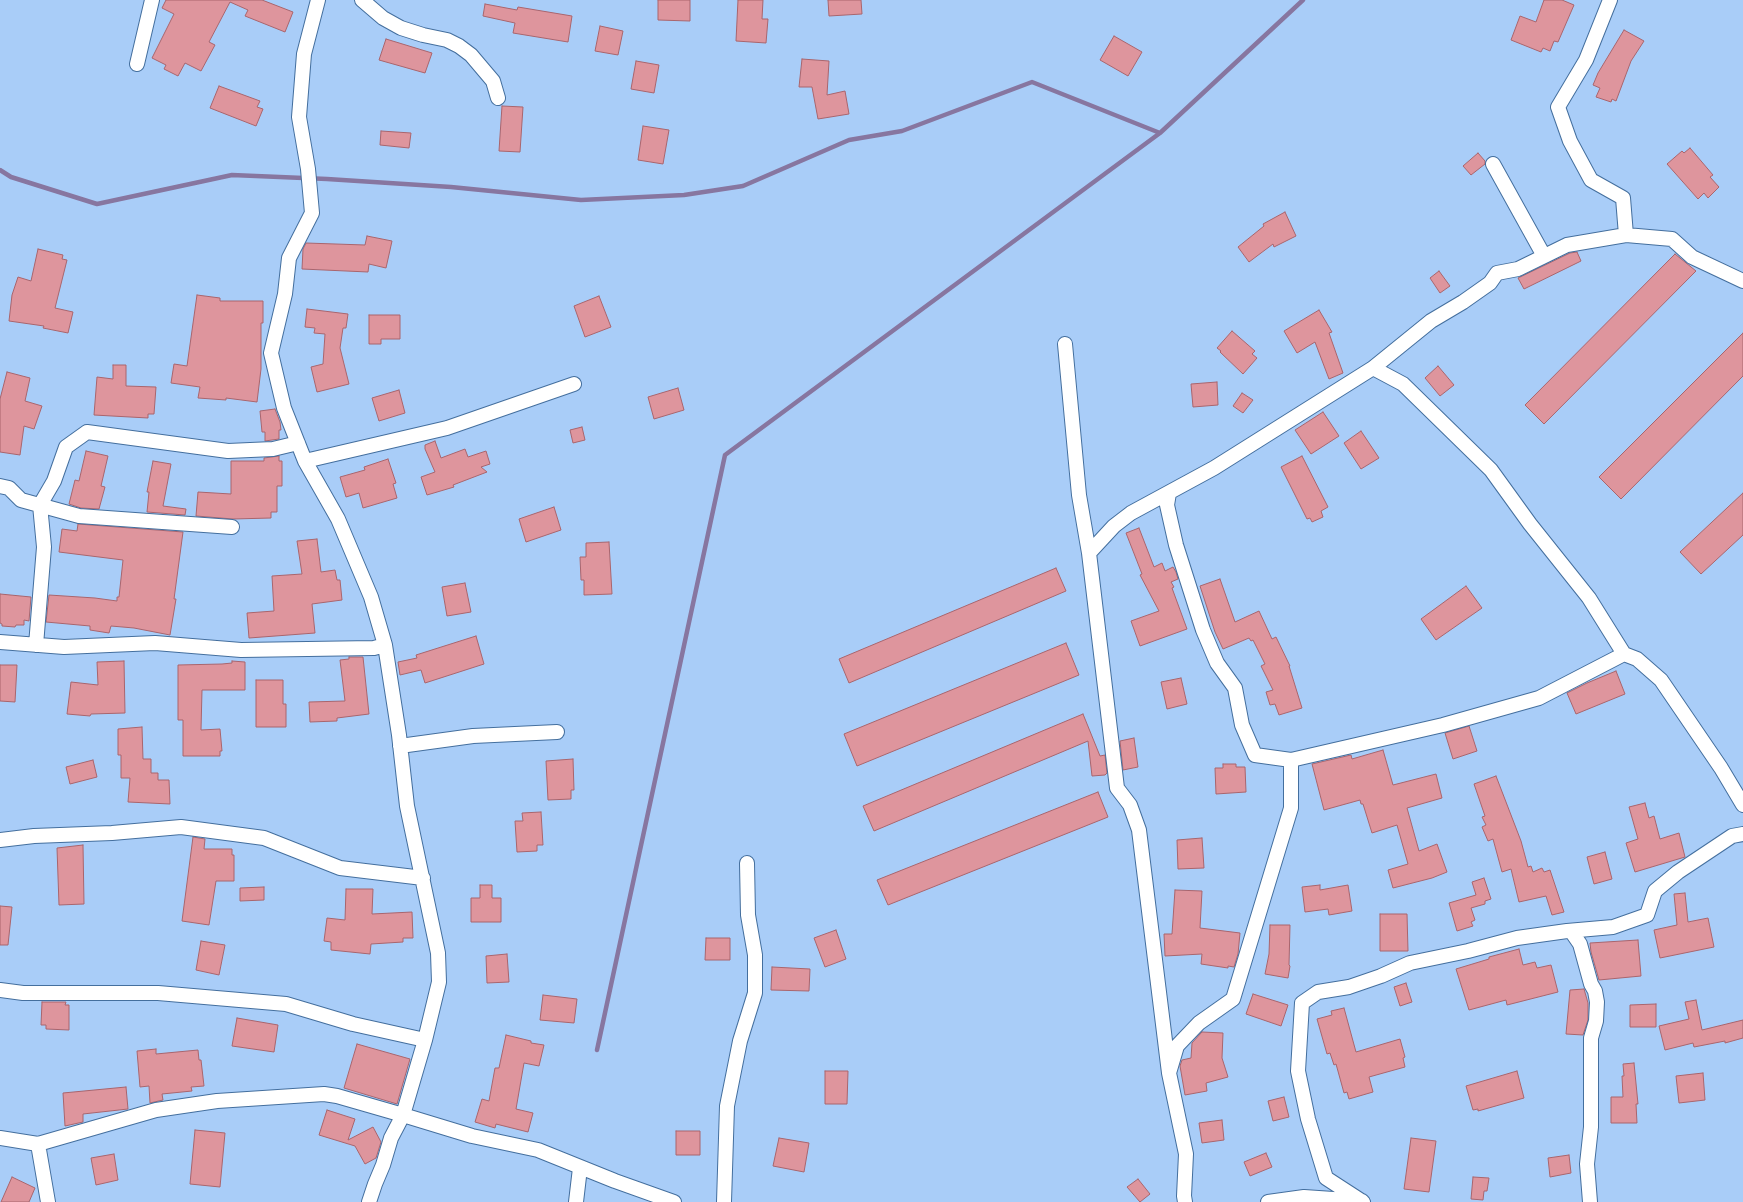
<!DOCTYPE html>
<html>
<head>
<meta charset="utf-8">
<style>
  body { margin:0 }
  canvas { display:block; background:#a9cdf8 }
</style>
</head>
<body>
<canvas width="1743" height="1202"></canvas>
<script>
const context = document.querySelector('canvas').getContext('2d');
context.lineJoin = 'round';
const shape = rows => new Path2D(rows.map(r => 'M' + r).join(''));
function strokePath(path, color, width, dash) { context.strokeStyle = color; context.lineWidth = width; context.lineCap = dash ? 'butt' : 'round'; context.setLineDash(dash || []); context.stroke(path); }
function paint(path, color) { context.fillStyle = color; context.fill(path, 'evenodd'); }
strokePath(shape([
  [0,170,11,177,97,204,232,175,327,179,451,187,581,200,684,195,743,186,849,140,902,131,1032,82,1160,133],
  [597,1050,725,455,1160,133,1303,0]
]), '#8776a0', 4.5);
const building = shape([
  [166,0,262,0,293,12,285,32,245,16,248,10,230,2,209,42,215,45,201,71,185,63,178,76,164,69,166,65,152,58,174,14,162,8,166,0],
  [658,0,690,0,690,21,658,20,658,0],
  [738,0,763,0,762,19,768,19,766,43,736,41,738,0],
  [828,0,861,0,862,14,829,16,828,0],
  [1544,0,1562,0,1574,5,1558,42,1554,41,1550,51,1543,48,1541,52,1511,40,1520,16,1536,22,1544,0],
  [485,4,517,10,518,7,572,16,568,42,513,33,515,23,483,16,485,4],
  [600,26,623,31,618,55,595,51,600,26],
  [1624,30,1644,41,1631,61,1616,101,1612,99,1611,102,1596,97,1600,88,1593,85,1598,73,1624,30],
  [1114,36,1142,52,1128,76,1100,60,1114,36],
  [386,39,432,53,425,73,379,60,386,39],
  [802,59,829,61,827,95,845,91,849,114,818,119,812,87,799,87,802,59],
  [636,61,659,65,654,93,631,89,636,61],
  [219,86,260,101,257,107,263,109,256,126,210,108,219,86],
  [502,106,523,107,520,152,499,151,502,106],
  [643,126,669,130,663,164,638,160,643,126],
  [381,131,411,133,409,148,380,145,381,131],
  [1690,148,1713,175,1710,177,1719,187,1708,198,1704,193,1698,199,1667,164,1682,151,1684,153,1690,148],
  [1478,153,1485,161,1485,164,1471,175,1463,166,1478,153],
  [1285,212,1296,236,1274,247,1273,244,1249,262,1238,247,1264,226,1263,224,1285,212],
  [367,236,392,241,386,268,369,264,368,272,302,269,303,249,306,243,365,245,367,236],
  [38,249,63,255,62,259,67,260,55,308,73,312,68,333,43,328,44,326,9,321,12,295,18,277,31,281,38,249],
  [1577,252,1581,261,1524,289,1518,278,1570,253,1577,252],
  [1675,254,1696,271,1544,424,1525,405,1675,254],
  [1439,271,1450,286,1440,293,1430,278,1439,271],
  [197,295,220,298,220,301,263,301,263,323,261,323,261,369,257,402,226,398,226,400,198,398,200,387,171,383,174,364,187,366,197,295],
  [599,296,611,327,585,337,574,306,599,296],
  [307,309,348,314,346,328,343,328,340,348,349,384,317,392,311,367,323,364,325,334,314,333,315,328,305,327,307,309],
  [1319,310,1332,332,1329,333,1343,373,1329,379,1315,342,1297,353,1284,331,1319,310],
  [369,315,400,315,400,339,381,339,381,344,369,344,369,315],
  [1232,331,1255,351,1252,354,1257,358,1243,374,1220,352,1221,351,1217,348,1232,331],
  [1743,333,1743,376,1621,499,1599,477,1743,333],
  [113,365,126,365,126,386,156,387,154,414,148,414,148,418,94,415,97,377,113,379,113,365],
  [1438,366,1454,385,1440,396,1425,378,1438,366],
  [7,372,30,378,25,401,42,406,34,429,24,426,20,455,0,452,0,399,7,372],
  [1217,382,1218,405,1193,407,1191,384,1217,382],
  [678,388,684,410,654,419,648,397,678,388],
  [399,390,405,413,379,421,372,398,399,390],
  [1242,393,1253,400,1243,413,1233,406,1242,393],
  [275,409,280,422,281,430,279,430,279,439,265,441,265,432,262,432,260,411,275,409],
  [1323,412,1339,436,1311,454,1295,430,1323,412],
  [582,427,585,440,573,443,570,430,582,427],
  [1361,431,1379,458,1361,469,1344,443,1361,431],
  [435,441,441,458,465,449,468,457,486,451,490,464,481,467,487,472,453,485,454,487,427,495,421,477,435,472,425,449,425,445,435,441],
  [86,451,108,456,101,486,105,487,99,509,81,508,69,504,75,480,79,481,86,451],
  [279,456,279,461,282,461,282,486,277,486,277,512,271,512,271,518,233,519,196,516,198,492,231,494,231,461,264,461,264,458,279,456],
  [1302,456,1328,507,1321,511,1323,517,1312,522,1310,518,1307,519,1281,467,1302,456],
  [388,459,396,483,393,484,397,498,363,508,359,493,346,497,340,477,365,470,364,467,388,459],
  [153,461,171,464,163,506,186,509,185,515,147,512,149,492,147,492,153,461],
  [1743,493,1743,535,1701,574,1680,552,1743,493],
  [554,507,561,530,526,542,519,519,554,507],
  [78,524,183,532,174,599,176,599,170,635,134,628,111,626,109,633,90,630,90,626,46,622,49,595,95,598,117,601,117,597,119,597,123,560,59,552,62,529,77,531,78,524],
  [1139,528,1154,567,1162,563,1165,571,1173,567,1176,572,1178,579,1171,582,1174,587,1172,588,1187,629,1140,646,1131,621,1159,611,1140,575,1142,574,1126,533,1139,528],
  [317,539,321,572,335,570,337,580,340,580,342,600,312,604,315,633,249,638,247,613,274,611,272,576,302,574,297,541,317,539],
  [609,542,612,594,584,595,584,580,581,580,580,557,586,557,586,543,609,542],
  [1056,568,1066,591,849,683,839,659,1056,568],
  [1220,579,1235,622,1259,611,1272,639,1276,637,1290,666,1289,666,1302,708,1279,715,1275,704,1270,705,1266,692,1273,690,1261,666,1265,664,1253,640,1251,641,1249,638,1223,649,1215,632,1200,586,1220,579],
  [465,583,471,612,447,616,442,587,465,583],
  [1466,586,1482,608,1436,640,1421,619,1466,586],
  [0,594,31,597,29,621,24,620,24,625,16,625,15,627,2,626,2,624,0,623,0,594],
  [476,636,484,664,425,683,421,670,400,675,398,662,417,658,416,655,476,636],
  [1066,643,1079,675,857,766,844,734,1066,643],
  [349,657,363,657,369,714,337,718,337,721,310,722,309,702,345,701,340,660,349,659,349,657],
  [124,661,125,713,91,714,90,716,67,714,71,682,98,685,97,662,124,661],
  [232,661,245,662,245,690,202,690,201,730,220,729,222,751,220,751,220,756,183,756,183,720,178,720,178,665,222,664,232,663,232,661],
  [0,665,17,665,15,702,0,701,0,665],
  [1616,671,1625,694,1576,714,1567,693,1587,683,1616,671],
  [1181,678,1187,704,1167,709,1161,682,1181,678],
  [256,680,283,680,283,704,286,704,286,727,256,727,256,680],
  [1083,714,1100,756,1105,755,1107,773,1105,775,1092,776,1088,741,874,831,863,806,1083,714],
  [1469,726,1477,751,1453,759,1445,733,1469,726],
  [142,727,143,759,151,759,151,773,158,773,158,780,169,780,170,804,128,802,130,778,121,778,121,755,118,755,118,729,142,727],
  [1134,738,1138,767,1123,770,1120,741,1134,738],
  [1383,750,1393,785,1436,774,1442,798,1407,808,1419,851,1437,844,1447,872,1432,878,1393,888,1388,870,1408,864,1397,825,1372,833,1363,804,1361,804,1360,800,1324,810,1312,764,1351,755,1352,759,1383,750],
  [573,759,574,790,571,790,571,799,548,800,546,761,573,759],
  [93,760,97,777,70,784,66,767,93,760],
  [1223,764,1236,764,1236,767,1245,767,1246,792,1216,794,1215,768,1223,768,1223,764],
  [1496,776,1521,841,1528,867,1531,866,1533,872,1542,868,1544,872,1550,870,1564,912,1552,915,1546,896,1519,902,1511,869,1502,872,1493,839,1488,841,1482,827,1486,825,1482,817,1485,816,1474,784,1496,776],
  [1098,792,1108,817,888,905,877,880,1098,792],
  [1645,803,1649,818,1654,816,1660,839,1679,833,1685,857,1635,872,1626,843,1638,839,1629,807,1645,803],
  [541,812,543,845,537,845,537,851,517,852,515,821,523,821,522,813,541,812],
  [193,837,205,839,204,849,232,849,232,855,234,855,234,881,216,881,209,925,182,921,193,837],
  [1202,838,1204,868,1178,869,1177,840,1202,838],
  [83,845,84,904,59,905,57,848,83,845],
  [1605,852,1612,879,1594,884,1587,857,1605,852],
  [1484,878,1491,899,1485,901,1485,904,1471,908,1475,920,1471,922,1473,926,1457,931,1449,903,1476,895,1472,882,1484,878],
  [480,885,492,885,492,898,501,898,501,922,471,922,471,898,480,898,480,885],
  [1320,885,1320,890,1348,885,1352,911,1329,915,1328,909,1305,912,1302,887,1320,885],
  [264,887,264,900,240,901,240,888,264,887],
  [346,889,373,889,372,914,412,912,413,938,403,938,403,942,371,944,370,954,331,950,331,942,324,941,327,918,345,920,346,889],
  [1175,890,1202,891,1200,928,1240,933,1238,954,1234,967,1228,966,1228,968,1201,964,1202,954,1165,956,1164,934,1172,934,1175,890],
  [1685,893,1688,922,1708,918,1714,947,1660,958,1654,930,1677,925,1674,894,1685,893],
  [0,906,12,907,8,945,0,945,0,906],
  [1380,914,1407,914,1408,951,1380,951,1380,914],
  [1270,925,1290,925,1289,965,1290,966,1288,978,1265,974,1269,954,1270,925],
  [836,930,846,959,825,967,814,938,836,930],
  [706,938,730,938,730,960,705,960,706,938],
  [1638,940,1641,976,1599,980,1591,952,1590,943,1638,940],
  [201,941,225,945,219,975,196,970,201,941],
  [1519,949,1523,965,1535,962,1537,968,1551,965,1558,992,1507,1005,1506,1000,1469,1010,1456,969,1489,959,1489,957,1519,949],
  [507,954,509,982,487,983,486,956,507,954],
  [772,967,810,969,809,991,771,990,772,967],
  [1406,983,1412,1002,1400,1006,1394,987,1406,983],
  [1584,989,1588,1003,1588,1020,1583,1035,1566,1034,1570,990,1584,989],
  [1253,994,1288,1005,1281,1026,1246,1014,1253,994],
  [543,995,577,999,574,1023,540,1020,543,995],
  [1696,1000,1702,1030,1743,1020,1743,1038,1725,1043,1725,1041,1694,1047,1693,1043,1665,1050,1659,1026,1689,1019,1685,1002,1696,1000],
  [42,1002,66,1002,65,1005,69,1005,69,1030,46,1029,46,1025,41,1025,42,1002],
  [1656,1004,1656,1027,1630,1027,1630,1005,1656,1004],
  [1344,1008,1356,1052,1400,1039,1405,1057,1403,1058,1405,1067,1369,1077,1373,1092,1349,1099,1347,1092,1344,1093,1336,1064,1334,1065,1330,1053,1327,1054,1317,1019,1332,1015,1331,1011,1344,1008],
  [237,1018,278,1025,274,1052,232,1046,237,1018],
  [1202,1032,1223,1033,1222,1058,1228,1077,1206,1083,1207,1091,1185,1095,1180,1066,1182,1060,1191,1058,1192,1043,1202,1032],
  [506,1035,531,1041,531,1043,544,1045,539,1066,524,1063,516,1109,533,1113,528,1132,496,1124,495,1128,475,1122,482,1099,489,1101,495,1068,499,1068,506,1035],
  [357,1044,410,1059,397,1104,344,1088,357,1044],
  [156,1049,156,1054,198,1050,199,1060,201,1060,204,1086,191,1087,192,1091,162,1094,163,1100,150,1103,149,1086,140,1087,137,1051,156,1049],
  [1634,1063,1638,1104,1636,1104,1637,1123,1611,1123,1611,1097,1623,1097,1622,1076,1624,1076,1623,1064,1634,1063],
  [825,1071,848,1071,847,1104,825,1104,825,1071],
  [1517,1071,1524,1098,1478,1111,1478,1109,1473,1110,1466,1086,1517,1071],
  [1703,1073,1705,1100,1679,1103,1676,1076,1703,1073],
  [126,1087,128,1109,83,1114,83,1122,65,1126,63,1093,126,1087],
  [1284,1097,1289,1117,1273,1121,1268,1101,1284,1097],
  [327,1110,355,1119,348,1140,373,1127,381,1142,376,1158,365,1164,355,1146,319,1135,327,1110],
  [1222,1120,1224,1140,1202,1143,1199,1123,1222,1120],
  [195,1130,225,1133,220,1187,190,1184,195,1130],
  [676,1131,700,1131,700,1155,676,1155,676,1131],
  [779,1138,809,1143,804,1172,773,1166,779,1138],
  [1411,1138,1436,1141,1429,1192,1404,1189,1411,1138],
  [1266,1153,1272,1167,1250,1176,1244,1162,1266,1153],
  [114,1154,118,1180,96,1185,91,1158,114,1154],
  [1569,1155,1571,1173,1550,1177,1548,1158,1569,1155],
  [12,1177,35,1188,29,1202,1,1202,12,1177],
  [1473,1177,1489,1178,1487,1191,1484,1191,1483,1200,1471,1199,1473,1177],
  [1138,1179,1150,1194,1140,1202,1127,1187,1138,1179]
]);
paint(building, '#de959d');
strokePath(building, '#a9656d', 1);
const minor = shape([
  [318,0,304,54,299,117,308,169,312,213,289,258,285,294,271,353,284,408,305,461,338,519,371,597,385,645,399,735,407,806,438,953,439,982,425,1040,403,1115,391,1138,383,1165,375,1184,369,1202],
  [362,0,383,18,401,28,423,35,447,40,459,46,471,55,493,81,498,98],
  [1610,0,1586,60,1558,107,1570,141,1591,180,1623,198,1626,235],
  [137,64,152,0],
  [1493,164,1544,256],
  [1065,344,1079,495,1089,553,1117,788,1130,805,1139,830,1169,1073,1186,1154,1184,1196,1185,1202],
  [305,461,447,428,574,384],
  [0,486,9,488,21,500,79,516,232,527],
  [1169,493,1167,505,1176,545,1203,630,1217,663,1235,688,1242,725,1255,755,1291,760],
  [1089,553,1114,526,1131,513,1214,468,1373,368,1431,321,1463,302,1490,283,1497,273,1518,269,1567,245,1626,235,1672,239,1692,257,1743,281],
  [0,642,64,647,155,643,241,650,374,648,385,645],
  [36,645,44,547,40,505,54,481,66,447,87,432,228,451,273,449,298,443],
  [1624,654,1637,659,1661,680,1721,768,1743,805],
  [400,746,473,736,557,732],
  [0,840,34,836,112,833,181,827,264,838,340,868,423,878],
  [1571,931,1580,944,1591,984,1595,991,1597,1002,1596,1021,1591,1038,1591,1127,1587,1164,1590,1202],
  [0,990,23,993,158,993,286,1004,353,1024,425,1040],
  [1169,1073,1177,1046,1199,1023,1233,999,1291,808,1291,760,1443,725,1539,698,1624,654,1589,598,1530,524,1491,470,1403,384,1373,368],
  [0,1138,38,1144,156,1110,217,1101,324,1094,337,1096,403,1115,472,1136,538,1150,615,1181,674,1202],
  [38,1144,48,1202],
  [576,1202,580,1168],
  [724,1202,727,1106,740,1041,755,993,755,955,748,915,747,863],
  [1268,1202,1304,1197,1362,1201],
  [1363,1202,1326,1178,1308,1119,1298,1071,1302,1003,1318,992,1349,987,1381,976,1410,963,1468,951,1517,938,1567,931,1613,927,1647,915,1655,891,1678,872,1732,836,1743,834]
]);
strokePath(minor, '#446f9e', 16);
strokePath(minor, '#fff', 14);
</script>
</body>
</html>
